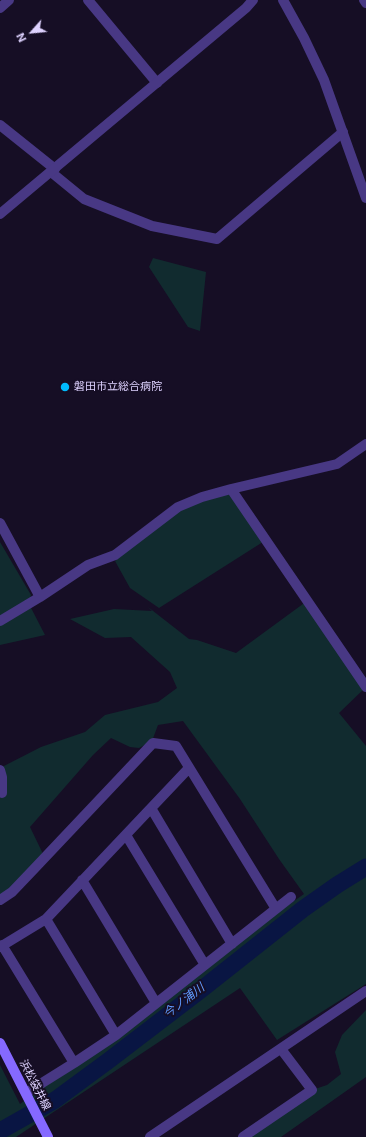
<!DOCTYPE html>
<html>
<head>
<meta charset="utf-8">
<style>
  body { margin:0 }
  #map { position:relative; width:366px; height:1137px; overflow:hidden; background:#160e25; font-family:Inter,sans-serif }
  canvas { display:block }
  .north { position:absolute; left:12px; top:12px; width:40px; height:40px; -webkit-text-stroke:3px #160e25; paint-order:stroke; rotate:243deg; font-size:11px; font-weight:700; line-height:16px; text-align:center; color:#ded2ff }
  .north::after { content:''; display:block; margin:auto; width:14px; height:18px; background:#ded2ff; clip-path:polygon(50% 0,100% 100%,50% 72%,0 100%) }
</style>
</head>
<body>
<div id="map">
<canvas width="366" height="1137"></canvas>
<div class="north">N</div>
</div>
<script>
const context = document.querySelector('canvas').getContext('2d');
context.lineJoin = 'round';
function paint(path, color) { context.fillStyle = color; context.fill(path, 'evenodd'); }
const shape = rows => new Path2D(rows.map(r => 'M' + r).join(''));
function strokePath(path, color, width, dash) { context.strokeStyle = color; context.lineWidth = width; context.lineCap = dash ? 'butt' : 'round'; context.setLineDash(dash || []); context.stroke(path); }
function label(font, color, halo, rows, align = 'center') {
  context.font = font + ' Inter,"Noto Sans JP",sans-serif'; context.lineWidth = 4; context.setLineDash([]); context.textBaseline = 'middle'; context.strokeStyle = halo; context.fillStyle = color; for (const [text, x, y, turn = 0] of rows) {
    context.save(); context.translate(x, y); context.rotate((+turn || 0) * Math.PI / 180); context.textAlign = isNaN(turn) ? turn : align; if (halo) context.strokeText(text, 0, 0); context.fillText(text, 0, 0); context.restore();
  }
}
paint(shape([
  [153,258,206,272,200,331,188,327,149,267],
  [231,489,266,540,159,608,130,588,115,561,178,507],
  [0,542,31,595,29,604,45,635,0,645],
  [307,601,366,687,339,713,366,746,366,984,277,1040,240,988,16,1137,0,1137,0,1065,20,1104,217,955,304,894,279,859,240,799,183,721,158,725,152,741,139,748,130,747,111,738,93,755,30,827,45,858,0,898,0,768,41,747,85,732,105,715,158,702,177,688,170,672,131,637,105,638,70,619,114,609,152,611,148,607,189,639,197,640,236,653],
  [366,1010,366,1077,281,1137,246,1137,312,1090,327,1085,341,1074,335,1052,342,1035]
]), '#112b2f');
strokePath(shape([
  [0,1131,55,1100,108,1061,202,989,303,909,337,885,366,867]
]), '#091543', 17);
strokePath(shape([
  [88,0,157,83],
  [364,0,366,3],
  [0,8,9,0],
  [0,125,55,169],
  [51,172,84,199,152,226,217,239,343,132],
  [231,489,366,687],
  [0,523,40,597],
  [0,621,40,597,88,565,115,555,178,507,202,497,231,489,337,464,366,444],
  [0,770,2,777,2,793],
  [151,808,232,944],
  [126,835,205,965],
  [82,880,156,1003],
  [0,900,12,892,33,870,153,743,176,746,276,909],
  [46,919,116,1035],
  [2,945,74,1063],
  [0,947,46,919,189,768],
  [26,1093,74,1063,116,1035,291,897],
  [243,1137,312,1090,281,1049]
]), '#483884', 10);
strokePath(shape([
  [283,0,304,38,324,80,366,198],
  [0,214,246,8,253,0],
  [150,1137,366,991]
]), '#483884', 10);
strokePath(shape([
  [0,1043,48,1137]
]), '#8569ff', 10);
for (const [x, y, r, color] of [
  [65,387,5,"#00bafd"]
]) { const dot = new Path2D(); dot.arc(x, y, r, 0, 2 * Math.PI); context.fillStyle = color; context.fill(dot); strokePath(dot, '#160e25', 1.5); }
label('11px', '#ded2ff', '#160e25', [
  ["磐田市立総合病院",74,387]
], 'left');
label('11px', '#ded2ff', '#160e25', [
  ["浜松袋井線",35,1085,63]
]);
label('italic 12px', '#609bff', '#160e25', [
  ["今ノ浦川",184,1001,-38]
]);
</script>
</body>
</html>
